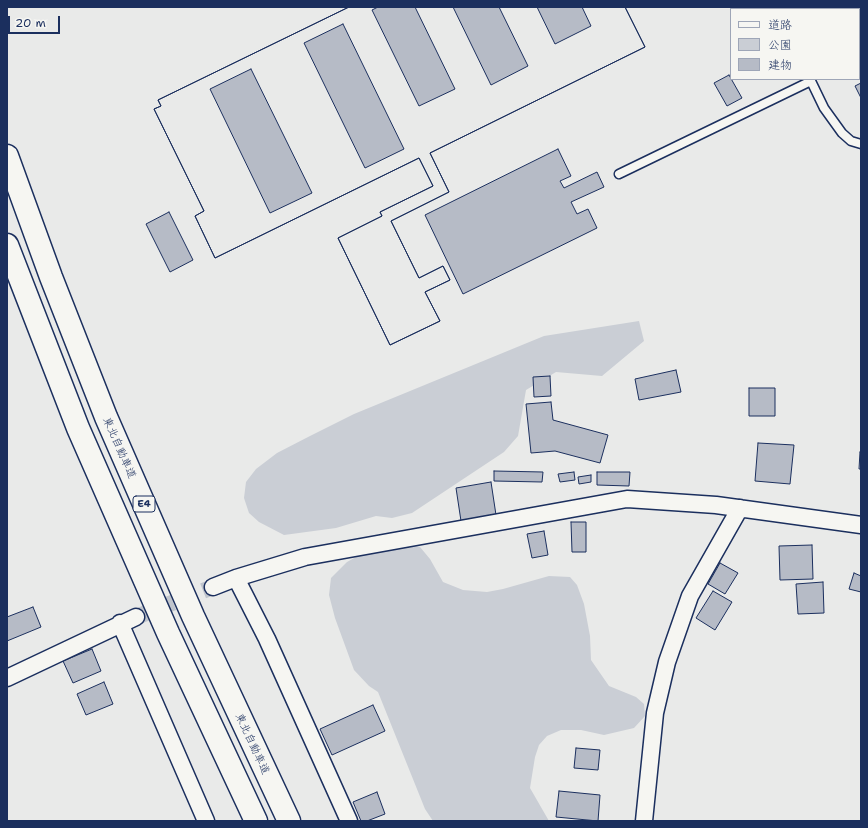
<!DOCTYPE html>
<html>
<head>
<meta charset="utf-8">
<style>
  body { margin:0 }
  #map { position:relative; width:868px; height:828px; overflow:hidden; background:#e9eae9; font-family:"Shantell Sans","Klee One",sans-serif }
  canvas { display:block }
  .frame { position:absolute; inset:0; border:8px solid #1b2f5e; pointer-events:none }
  .legend { position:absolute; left:730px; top:8px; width:130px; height:72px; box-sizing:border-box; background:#f6f6f2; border:1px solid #9ea6b7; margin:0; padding:5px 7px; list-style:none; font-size:12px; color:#1b2f5e }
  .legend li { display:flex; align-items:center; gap:8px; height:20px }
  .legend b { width:20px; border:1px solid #9ea6b7 }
  .scale { position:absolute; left:8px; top:16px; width:52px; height:18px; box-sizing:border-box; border:2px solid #1b2f5e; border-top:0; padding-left:5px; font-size:12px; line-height:14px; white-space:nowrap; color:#1b2f5e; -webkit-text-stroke:3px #f6f6f2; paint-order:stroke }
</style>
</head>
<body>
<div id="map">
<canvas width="868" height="828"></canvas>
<div class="frame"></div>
<ul class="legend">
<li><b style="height:5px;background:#f6f6f2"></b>道路</li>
<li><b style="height:11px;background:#caced5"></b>公園</li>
<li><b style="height:11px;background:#b6bbc6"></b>建物</li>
</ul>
<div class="scale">20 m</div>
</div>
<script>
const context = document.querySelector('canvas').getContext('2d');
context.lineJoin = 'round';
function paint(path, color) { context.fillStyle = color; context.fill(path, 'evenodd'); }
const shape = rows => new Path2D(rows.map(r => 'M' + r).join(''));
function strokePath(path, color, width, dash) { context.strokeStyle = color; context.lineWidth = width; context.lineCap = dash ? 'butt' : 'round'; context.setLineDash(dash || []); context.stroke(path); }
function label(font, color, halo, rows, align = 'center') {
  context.font = font + ' "Shantell Sans","Klee One",sans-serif'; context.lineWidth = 3.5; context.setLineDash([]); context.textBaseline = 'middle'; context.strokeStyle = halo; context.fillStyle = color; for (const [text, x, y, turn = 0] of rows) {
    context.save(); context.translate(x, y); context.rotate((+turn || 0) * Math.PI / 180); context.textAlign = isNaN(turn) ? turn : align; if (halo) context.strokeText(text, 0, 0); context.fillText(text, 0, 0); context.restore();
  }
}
paint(shape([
  [639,321,644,341,602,376,556,372,526,390,518,436,504,452,412,513,392,518,376,516,336,528,284,535,259,522,249,513,244,498,246,482,256,469,277,453,310,436,354,414,544,336],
  [410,545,420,547,430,559,443,582,463,590,487,592,503,589,549,576,570,577,577,585,584,604,590,636,591,660,609,686,636,697,644,704,645,716,634,728,604,735,581,730,561,730,547,736,539,745,535,757,530,788,549,821,433,821,425,809,378,692,369,686,354,670,335,618,329,595,331,578,347,562,365,552]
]), '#caced5');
const building = shape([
  [349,7,378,7,372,10,419,106,455,89,415,7,453,7,491,85,528,66,499,7,537,7,555,44,591,26,582,7,625,7,645,47,430,153,449,192,391,221,419,278,443,266,450,280,425,292,440,321,390,345,338,238,382,216,380,212,433,186,419,158,215,258,195,216,204,211,154,109,161,106,158,100,349,7],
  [343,24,404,149,365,168,304,43,343,24],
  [251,69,312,193,270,213,210,89,251,69],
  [349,7,625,7,645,47,430,153,449,192,391,221,419,278,443,266,450,280,425,292,440,321,390,345,338,238,382,216,380,212,433,186,419,158,215,258,195,216,204,211,154,109,161,106,158,100,349,7],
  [835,7,861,7,861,15,859,16,859,9,836,9,835,7],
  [729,75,742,98,727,106,714,83,729,75],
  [861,83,861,98,855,86,861,83],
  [558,149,571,176,560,181,564,188,597,172,604,187,571,202,577,214,588,209,597,228,463,294,425,215,558,149],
  [169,212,193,260,170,272,146,224,169,212],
  [676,370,681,392,639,400,635,379,676,370],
  [550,376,551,396,534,397,533,377,550,376],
  [749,388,775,388,775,416,749,416,749,388],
  [551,402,553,420,608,435,600,463,555,451,531,453,526,404,551,402],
  [758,443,794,445,790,484,755,481,758,443],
  [860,452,861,452,861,469,859,469,860,452],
  [494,471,543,472,542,482,494,481,494,471],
  [574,472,575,480,560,482,558,474,574,472],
  [597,472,630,472,629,486,597,485,597,472],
  [591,475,591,482,579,484,578,477,591,475],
  [491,482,496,515,461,521,456,488,491,482],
  [571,522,586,522,586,552,572,552,571,522],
  [544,531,548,555,532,558,527,534,544,531],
  [812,545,813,579,780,580,779,546,812,545],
  [720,563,738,573,725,594,708,584,720,563],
  [854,573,861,576,861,592,849,589,854,573],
  [823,582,824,613,798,614,796,584,823,582],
  [713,591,732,602,715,630,696,618,713,591],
  [33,607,41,627,7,641,7,617,33,607],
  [92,649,101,671,73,683,63,661,92,649],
  [104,682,113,704,86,715,77,694,104,682],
  [373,705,385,731,332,755,320,729,373,705],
  [576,748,600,750,598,770,574,768,576,748],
  [559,791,600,795,598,821,556,817,559,791],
  [377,792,385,814,367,821,361,821,353,802,377,792]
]);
paint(building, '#b6bbc6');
strokePath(building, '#1b2f5e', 1);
strokePath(shape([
  [136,617,213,587]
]), '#c0c5cd', 16, [16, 8]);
const lane = shape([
  [777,7,778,9],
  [810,79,824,108,842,133,851,141,861,144],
  [619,174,811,81]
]);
const street = shape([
  [236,578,267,639,349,821],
  [213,587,236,578,305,557,627,499,716,505,861,525],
  [120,623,206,821],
  [7,678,136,617],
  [644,821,655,713,667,662,690,596,740,508]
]);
const highway = shape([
  [7,156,51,277,106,417,193,616,289,821],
  [7,245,78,428,168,633,256,821]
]);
strokePath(lane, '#1b2f5e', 11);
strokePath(street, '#1b2f5e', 19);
strokePath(highway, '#1b2f5e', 25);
strokePath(lane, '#f6f6f2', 8);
strokePath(street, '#f6f6f2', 16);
strokePath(highway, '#f6f6f2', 22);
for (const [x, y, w] of [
  [144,504,22]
]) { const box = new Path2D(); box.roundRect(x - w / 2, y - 8, w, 16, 3); context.fillStyle = '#f6f6f2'; context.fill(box); strokePath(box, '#1b2f5e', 1); }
label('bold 10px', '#1b2f5e', null, [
  ["E4",144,504]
]);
label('11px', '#1b2f5e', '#f6f6f2', [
  ["東北自動車道",119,448,66],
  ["東北自動車道",252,744,65]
]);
</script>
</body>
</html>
